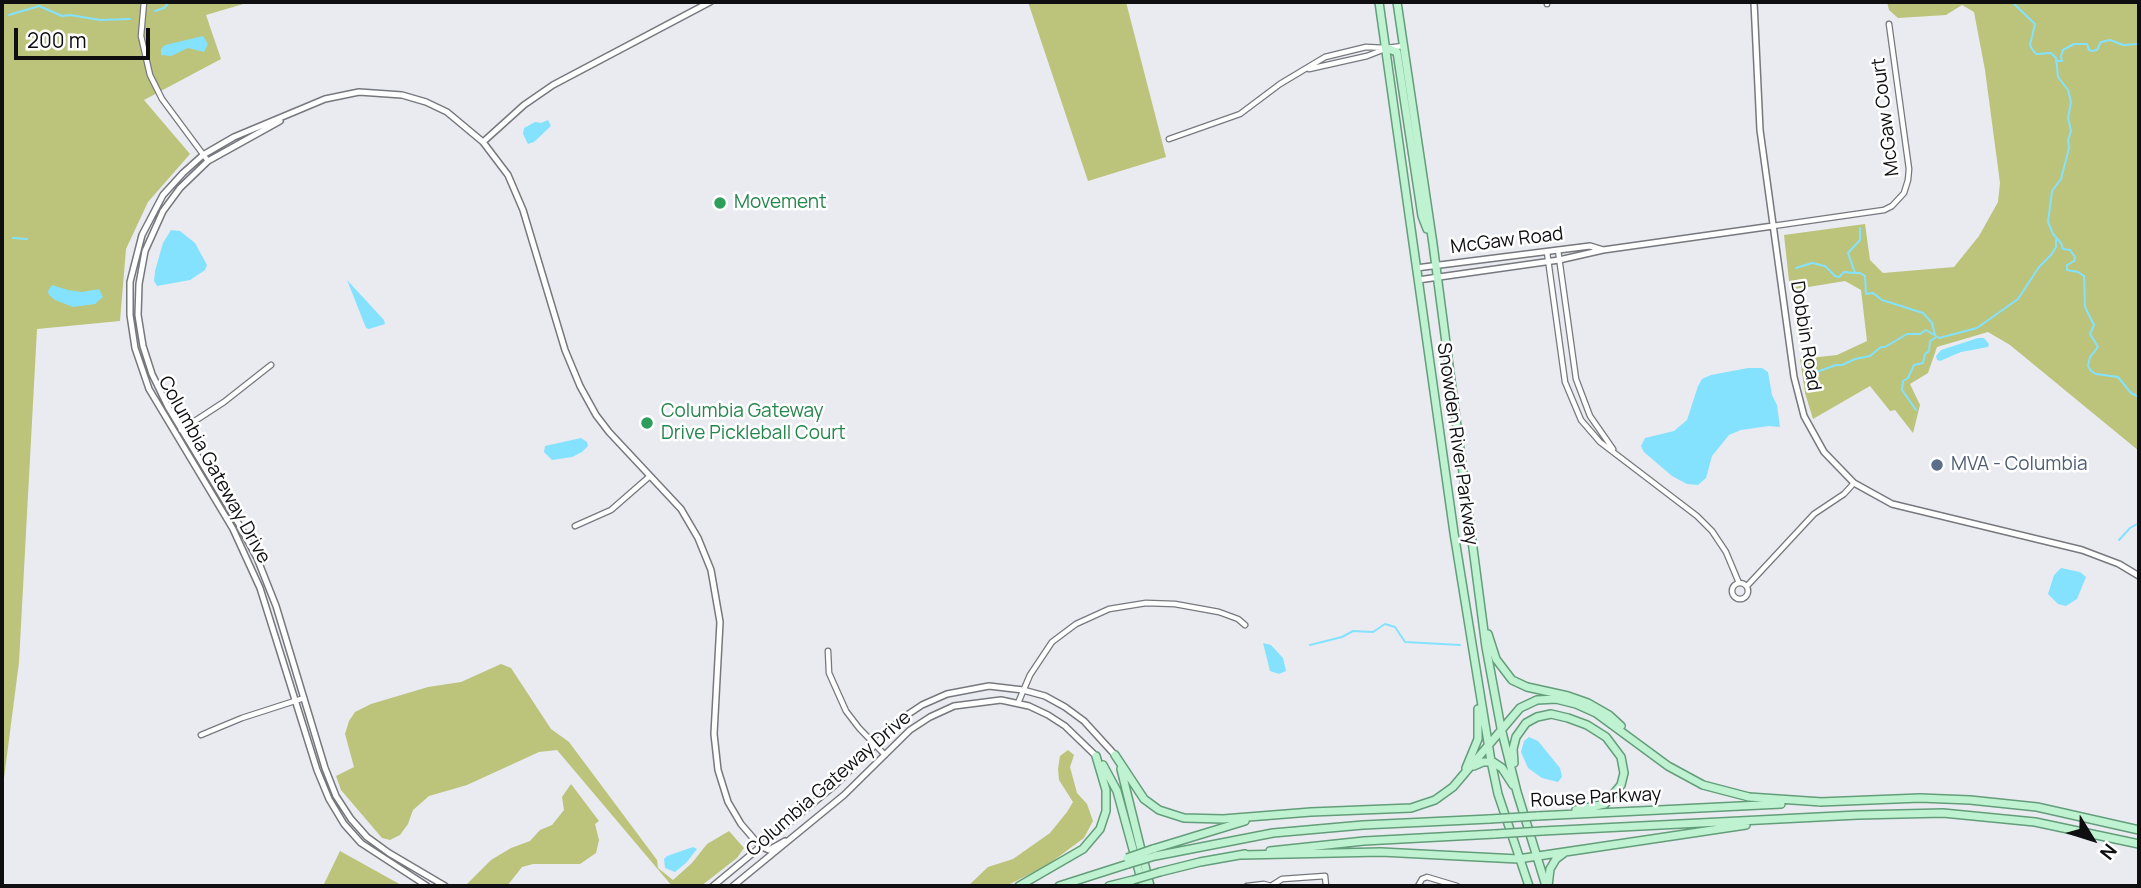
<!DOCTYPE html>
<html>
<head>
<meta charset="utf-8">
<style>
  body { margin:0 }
  #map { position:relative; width:2141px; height:888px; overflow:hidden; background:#e9ebf1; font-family:Manrope,sans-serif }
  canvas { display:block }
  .frame { position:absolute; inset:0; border:4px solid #0f0f12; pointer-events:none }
  .north { position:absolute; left:2057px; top:804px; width:70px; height:70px; -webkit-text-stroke:5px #fff; paint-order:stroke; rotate:128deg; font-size:19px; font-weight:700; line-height:28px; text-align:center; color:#0f0f12 }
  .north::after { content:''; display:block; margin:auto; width:24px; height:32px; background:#0f0f12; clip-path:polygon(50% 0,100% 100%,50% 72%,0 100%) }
  .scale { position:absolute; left:14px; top:28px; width:136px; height:32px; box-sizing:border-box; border:4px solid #0f0f12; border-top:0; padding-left:9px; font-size:21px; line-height:24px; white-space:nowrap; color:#0f0f12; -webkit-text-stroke:5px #fff; paint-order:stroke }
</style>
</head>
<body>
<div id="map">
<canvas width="2141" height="888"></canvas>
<div class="frame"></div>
<div class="north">N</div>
<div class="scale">200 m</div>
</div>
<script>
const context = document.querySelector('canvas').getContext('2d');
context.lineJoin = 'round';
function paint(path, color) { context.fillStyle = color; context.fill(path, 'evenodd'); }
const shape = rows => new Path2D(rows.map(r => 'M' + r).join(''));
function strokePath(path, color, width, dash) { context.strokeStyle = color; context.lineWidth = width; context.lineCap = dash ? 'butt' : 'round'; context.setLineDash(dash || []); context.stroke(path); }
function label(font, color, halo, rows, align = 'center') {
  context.font = font + ' Manrope,sans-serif'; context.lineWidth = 5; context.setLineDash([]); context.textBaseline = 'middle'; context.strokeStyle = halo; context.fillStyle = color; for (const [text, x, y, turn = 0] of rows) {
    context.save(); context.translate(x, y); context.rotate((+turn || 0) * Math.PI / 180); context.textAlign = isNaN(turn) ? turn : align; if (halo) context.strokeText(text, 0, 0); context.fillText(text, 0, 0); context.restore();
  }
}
paint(shape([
  [2,2,250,2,206,15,221,59,144,100,190,154,148,202,126,249,120,321,37,329,19,662,2,794],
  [1028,2,1126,2,1166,157,1088,181],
  [1887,2,2139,2,2139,451,2010,345,1988,332,1937,347,1928,373,1910,384,1920,405,1913,433,1895,410,1890,411,1870,386,1813,419,1805,393,1800,359,1837,355,1867,341,1861,290,1845,281,1790,290,1784,235,1865,224,1870,260,1883,273,1954,267,1979,236,1998,202,2000,183,1985,70,1974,12,1962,5,1946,15,1898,18,1889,10],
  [501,664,511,668,551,729,569,742,657,860,658,868,673,880,692,863,707,844,729,831,744,848,737,858,701,886,672,886,557,750,539,752,467,785,429,796,413,810,408,824,400,835,390,840,382,838,341,790,336,776,354,767,345,734,349,721,355,712,371,704,428,687,461,682],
  [1068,750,1074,755,1070,767,1077,793,1087,804,1093,821,1084,838,1046,866,1006,886,968,886,988,867,1013,859,1050,833,1067,812,1073,802,1059,780,1058,769,1060,756],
  [571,784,599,821,595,824,599,840,596,853,580,864,533,864,522,867,507,886,467,886,467,884,491,860,511,848,530,841,540,830,552,825,564,810,562,797],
  [340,851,403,886,323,886]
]), '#bcc37b');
paint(shape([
  [203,36,208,44,204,52,188,48,171,56,161,55,161,49,165,45],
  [548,120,551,126,534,142,528,144,523,134,524,128,535,122,541,123],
  [171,230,180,231,195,243,207,265,205,270,190,280,157,286,154,281,155,271,163,243],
  [347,280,384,320,385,324,369,329,366,328],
  [52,285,68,290,82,292,99,289,103,297,95,304,73,307,55,300,49,295,48,291],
  [1978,338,1984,338,1989,344,1988,347,1961,352,1940,361,1937,360,1936,356,1941,350],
  [1748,368,1762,368,1768,372,1772,395,1777,405,1780,427,1769,426,1741,430,1729,435,1712,456,1706,478,1698,485,1687,484,1672,476,1644,452,1641,446,1645,438,1674,431,1687,420,1698,386,1702,379,1711,375],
  [581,438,587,442,588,446,582,452,572,457,552,460,544,452,545,446],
  [2061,568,2080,572,2086,577,2077,599,2066,606,2058,604,2048,594,2054,575],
  [1263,643,1271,645,1283,658,1286,671,1279,674,1270,671],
  [1529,737,1538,741,1560,768,1562,777,1558,782,1542,778,1528,768,1521,752,1524,741],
  [693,847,697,849,686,863,675,872,665,868,664,859,667,856]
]), '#84e2ff');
strokePath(shape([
  [2012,2,2035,24,2030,45,2032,49,2036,54,2051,53,2056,58,2058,77,2068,90,2071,102,2068,118,2071,131,2068,140,2069,148,2061,179,2052,191,2048,222,2053,234,2061,243,2063,249,2070,250,2075,257,2074,261,2067,265,2067,270,2078,272,2084,276,2085,307,2094,325,2090,334,2098,347,2090,357,2088,366,2091,371,2096,374,2118,377,2131,393,2139,397],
  [155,11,164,8,169,2],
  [9,15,39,6,62,16,70,15,100,20,130,19],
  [2056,61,2062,61,2061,56,2063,50,2074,44,2087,44,2089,50,2092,51,2097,50,2101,42,2110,40,2123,45,2137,44,2139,42],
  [1860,228,1860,240,1848,253,1855,273,1860,273,1865,276,1866,294,1873,293,1882,300,1923,313,1932,323,1935,335],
  [13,238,27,239],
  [1796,268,1812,263,1825,266,1835,276,1839,277,1844,272,1854,273],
  [1811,374,1836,365,1842,365,1855,359,1870,356,1881,347,1885,347,1907,334,1920,334,1926,330,1939,338,1977,328,2018,299,2039,267,2051,255,2056,247,2056,240],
  [1916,410,1902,390,1903,381,1908,378,1914,365,1923,363,1925,354,1929,351,1930,341,1935,338],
  [2119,540,2130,528,2139,523],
  [1310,645,1342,637,1353,631,1373,632,1385,624,1395,627,1405,642,1460,645]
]), '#84e2ff', 2);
const minor = shape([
  [144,2,141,36,150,75,162,99,208,161],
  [1547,2,1547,4],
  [1309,69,1367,56,1385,49],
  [1169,139,1240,114,1280,84,1325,57,1366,47,1386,48,1403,46],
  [1773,226,1884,210,1892,206,1904,193,1908,180,1909,169,1889,24],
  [1558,250,1576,379,1590,416,1613,449],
  [1547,252,1565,382,1581,420,1600,442,1697,516,1712,531,1726,552,1739,583],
  [181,430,224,402,271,365],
  [575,526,611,510,650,476],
  '1732 591a8 8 0 1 1 16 0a8 8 0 1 1-16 0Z',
  [1747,586,1814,514,1844,494,1854,483],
  [828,651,829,673,846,711,859,728,885,755],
  [1018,703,1030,675,1052,642,1076,624,1109,609,1146,603,1175,604,1219,612,1238,619,1245,625],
  [201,735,242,718,304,698],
  [1247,886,1264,884,1271,886],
  [1271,886,1282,879,1325,876,1326,886],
  [1418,886,1422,879,1427,877,1457,886]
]);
const tertiary = shape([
  [1754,2,1760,130,1794,377,1804,416,1824,452,1854,483,1892,504,2082,550,2119,564,2139,576],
  [280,121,208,161,180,188,163,211,145,251,139,284,138,315,143,346,152,374,168,407,240,526,257,558,276,606,325,768,336,796,351,819,367,837,389,853,445,886],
  [483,142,524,105,553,85,710,2],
  [1416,268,1590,246,1603,250],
  [1418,280,1559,260,1603,250,1773,226],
  [760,846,769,850,785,841],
  [427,886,361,843,344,824,329,799,317,770,260,588,233,529,149,389,135,348,130,315,130,282,142,235,163,195,183,173,203,155,234,137,325,99,359,92,402,95,426,102,447,112,483,142,508,175,523,210,565,350,580,386,596,415,609,432,681,509,698,538,711,570,720,622,714,734,718,770,728,802,741,824,760,846],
  [713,886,835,785,901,719,922,705,947,694,989,686,1023,690,1045,696,1065,707,1084,721,1115,755],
  [733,886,844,795,910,730,930,717,954,706,1001,700,1029,706,1048,715,1065,726,1096,756]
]);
const primary = shape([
  [1379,2,1454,533,1491,761,1498,794,1529,886],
  [1397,2,1433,244,1486,647,1501,728,1517,792,1546,886],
  [1386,48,1397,52,1422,216,1427,229],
  [1488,634,1496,659,1512,680,1527,687,1568,696,1588,703,1609,715,1621,726],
  [1115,755,1144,799,1159,810,1184,818,1223,819,1311,812,1411,808,1435,800,1453,787,1520,708,1537,700,1556,699,1576,704,1596,713,1668,766,1703,785,1749,797,1822,802],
  [1514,763,1513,749,1516,737,1526,723,1537,717,1551,714,1568,718,1587,725,1606,737,1621,757,1624,773,1621,785,1605,804,1576,810],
  [1103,765,1117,791,1143,886],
  [1474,766,1483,762,1493,762,1502,768,1513,785],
  [1466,768,1478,739,1478,709],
  [1121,769,1150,886],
  [1820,802,1920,798,1970,800,2037,807,2139,830],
  [1537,816,1781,804],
  [1542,831,1858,815,1943,813,2035,822,2139,844],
  [1153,849,1245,821],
  [1270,851,1364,841,1495,834],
  [1242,855,1381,852,1518,859,1746,825],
  [1155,856,1273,833,1363,825,1490,819],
  [1160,872,1200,862,1245,854],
  [1019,886,1083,849,1100,829,1106,811,1106,790,1096,756],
  [1059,886,1128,864],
  [1109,886,1133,880],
  [1548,886,1550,869,1556,859,1564,853]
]);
strokePath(minor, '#77787e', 7);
strokePath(tertiary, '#77787e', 8);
strokePath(primary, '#649d79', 10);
strokePath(minor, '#fff', 4.5);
strokePath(tertiary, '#fff', 5);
strokePath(primary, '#bef2d0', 7);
const primaryBridge = shape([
  [1490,819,1537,816],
  [1495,834,1542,831],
  [1127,858,1153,849],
  [1128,864,1155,856],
  [1133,880,1160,872]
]);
strokePath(primaryBridge, '#649d79', 10, []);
strokePath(primaryBridge, '#bef2d0', 7);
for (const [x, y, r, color] of [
  [720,203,7,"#2e9e5b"],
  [647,423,7,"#2e9e5b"],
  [1937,465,7,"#5c6f8a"]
]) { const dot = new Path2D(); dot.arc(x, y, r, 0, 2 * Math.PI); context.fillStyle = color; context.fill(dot); strokePath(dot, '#fff', 2.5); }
label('19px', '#0f0f12', '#fff', [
  ["McGaw Court",1886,117,-97],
  ["McGaw Road",1507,241,-7],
  ["Dobbin Road",1805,336,81],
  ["Snowden River Parkway",1457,444,82],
  ["Columbia Gateway Drive",214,470,61],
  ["Columbia Gateway Drive",829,784,-41],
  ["Rouse Parkway",1596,798,-3]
]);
label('19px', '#27864d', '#fff', [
  ["Movement",734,203],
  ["Columbia Gateway",661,412],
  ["Drive Pickleball Court",661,434]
], 'left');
label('19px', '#4e5e75', '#fff', [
  ["MVA - Columbia",1951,465]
], 'left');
</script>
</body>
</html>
